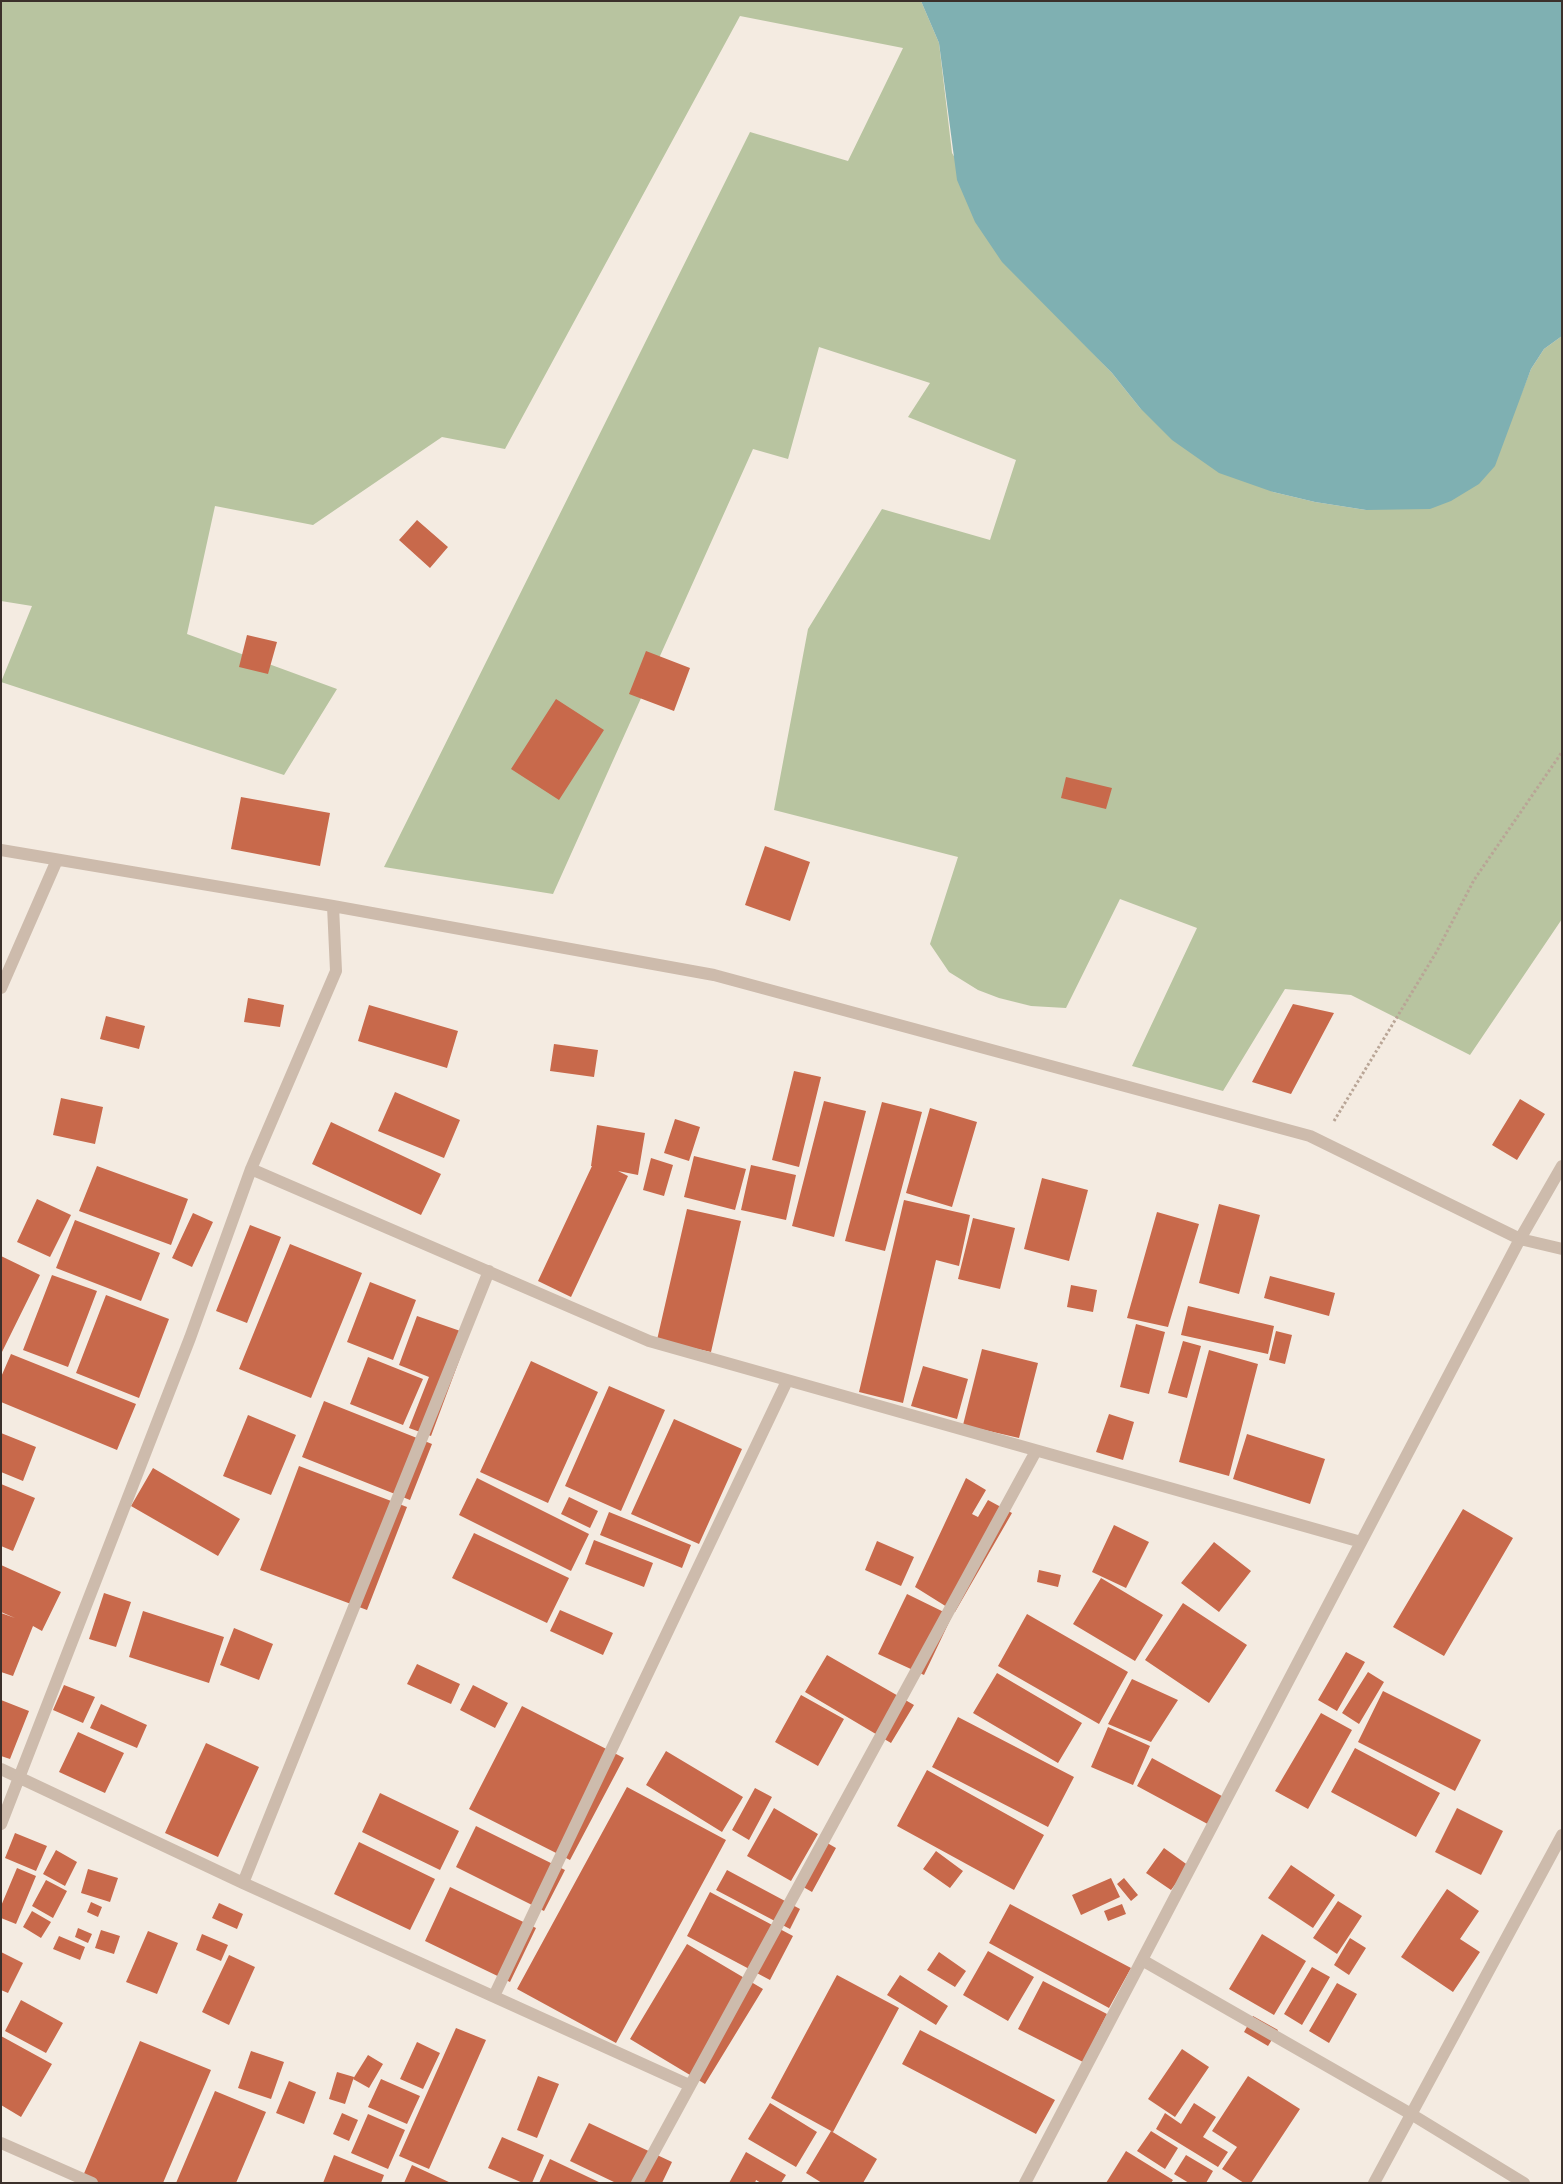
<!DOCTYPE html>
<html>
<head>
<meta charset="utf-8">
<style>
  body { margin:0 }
  #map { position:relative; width:1563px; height:2184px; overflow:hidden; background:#f4ebe1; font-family:Roboto,sans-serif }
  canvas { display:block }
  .frame { position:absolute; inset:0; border:2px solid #3b302b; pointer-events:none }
</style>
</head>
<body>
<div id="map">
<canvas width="1563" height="2184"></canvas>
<div class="frame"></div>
</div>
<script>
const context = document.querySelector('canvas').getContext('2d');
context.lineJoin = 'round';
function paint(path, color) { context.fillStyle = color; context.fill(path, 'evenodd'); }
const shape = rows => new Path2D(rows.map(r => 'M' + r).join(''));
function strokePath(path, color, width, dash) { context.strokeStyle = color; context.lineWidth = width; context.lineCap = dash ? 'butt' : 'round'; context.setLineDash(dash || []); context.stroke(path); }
paint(shape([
  [1,1,921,1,939,43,952,153,1036,294,1112,373,1140,408,1273,492,1315,502,1366,510,1520,397,1531,369,1544,349,1562,336,1562,919,1470,1055,1351,995,1285,989,1223,1091,1132,1066,1197,928,1120,899,1066,1008,1031,1006,999,998,978,990,949,972,930,944,958,857,774,810,808,629,882,509,990,540,1016,460,908,417,930,383,819,347,788,459,753,449,553,894,384,867,750,132,848,161,903,48,740,16,505,449,442,437,313,525,215,506,187,634,337,689,284,775,1,682,32,606,1,601]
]), '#b8c4a0');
paint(shape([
  [921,1,1562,1,1562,336,1544,349,1531,369,1495,466,1479,484,1451,501,1430,509,1366,510,1315,502,1273,492,1219,473,1172,440,1140,408,1112,373,1002,262,975,222,957,180,939,43]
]), '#7fb0b2');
paint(shape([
  [417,520,448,547,430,568,399,540],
  [247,635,277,642,268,674,239,667],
  [646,651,690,668,674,711,629,694],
  [556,699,604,730,559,800,511,769],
  [1066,777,1112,788,1106,809,1061,798],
  [241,797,330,813,320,866,231,849],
  [765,846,810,862,790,921,745,905],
  [248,998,284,1005,280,1027,244,1022],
  [1293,1004,1334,1013,1291,1094,1252,1082],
  [369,1005,458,1031,447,1068,358,1041],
  [106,1016,145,1026,139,1049,100,1039],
  [554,1044,598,1050,594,1077,550,1071],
  [794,1071,821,1077,799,1167,772,1160],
  [395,1092,460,1120,444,1158,378,1131],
  [61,1098,103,1107,95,1144,53,1135],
  [1520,1099,1545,1114,1517,1160,1492,1145],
  [824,1101,866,1111,834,1237,792,1226],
  [882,1102,922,1112,885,1251,845,1241],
  [930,1108,977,1122,952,1207,906,1193],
  [675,1119,700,1127,689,1161,664,1153],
  [331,1122,441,1174,421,1215,312,1164],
  [597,1125,645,1133,638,1175,618,1171,628,1176,571,1297,538,1281,592,1166,591,1166],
  [694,1156,746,1169,735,1210,684,1197],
  [651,1158,673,1165,664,1196,643,1190],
  [751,1165,796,1175,786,1220,741,1210],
  [97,1166,188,1199,171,1245,79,1211],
  [1042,1178,1088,1190,1069,1261,1024,1249],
  [37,1199,71,1215,50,1257,17,1242],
  [904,1200,970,1215,959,1266,936,1260,903,1403,859,1392],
  [1219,1204,1260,1215,1239,1294,1199,1283],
  [687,1209,741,1221,711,1352,657,1340],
  [1157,1212,1199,1224,1168,1327,1127,1318],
  [193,1213,213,1222,192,1267,172,1258],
  [973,1218,1015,1228,1000,1289,958,1279],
  [75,1220,160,1253,141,1301,56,1268],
  [250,1225,281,1237,247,1323,216,1311],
  [290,1244,362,1273,311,1398,239,1369],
  [1,1256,40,1275,1,1354],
  [52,1275,97,1291,68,1367,23,1350],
  [1270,1276,1335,1293,1329,1316,1264,1298],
  [370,1282,416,1300,393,1360,347,1342],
  [1071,1285,1097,1290,1093,1312,1067,1307],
  [106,1295,169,1319,139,1398,76,1373],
  [1188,1306,1274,1326,1268,1354,1181,1335],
  [417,1316,469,1334,431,1436,409,1428,429,1377,399,1365],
  [1136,1324,1165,1332,1149,1394,1120,1387],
  [1276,1331,1292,1335,1285,1364,1269,1360],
  [1183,1341,1201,1346,1187,1398,1168,1393],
  [982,1349,1038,1363,1019,1438,963,1425],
  [1209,1350,1258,1364,1229,1476,1179,1462],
  [11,1354,136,1404,117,1450,1,1402,1,1377],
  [368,1357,423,1379,403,1425,350,1404],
  [531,1361,598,1392,548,1503,480,1472],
  [923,1366,968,1379,957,1419,911,1406],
  [609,1386,665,1410,621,1511,565,1486],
  [324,1401,432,1444,410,1500,302,1457],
  [1109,1414,1134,1422,1123,1460,1096,1452],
  [248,1415,296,1435,271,1495,223,1476],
  [674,1419,742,1449,699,1544,631,1514],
  [1,1433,36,1447,23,1481,1,1472],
  [1247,1434,1325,1459,1310,1504,1233,1479],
  [299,1466,407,1507,367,1610,260,1570],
  [153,1468,240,1519,218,1556,131,1506],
  [477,1478,589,1534,571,1571,459,1515],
  [966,1478,986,1490,972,1514,978,1517,988,1500,1012,1513,955,1612,915,1587],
  [1,1484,35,1498,13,1551,1,1546],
  [569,1497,598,1511,590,1528,561,1514],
  [1463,1509,1513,1538,1444,1656,1393,1627],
  [609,1512,691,1545,682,1568,600,1535],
  [1114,1525,1149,1542,1126,1588,1092,1572],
  [474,1533,569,1578,547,1623,452,1578],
  [594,1540,653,1563,644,1587,585,1564],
  [877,1541,914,1557,901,1586,865,1570],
  [1214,1542,1251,1571,1219,1612,1181,1583],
  [1,1565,61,1592,42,1631,33,1626,13,1676,1,1672,1,1613,15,1618,1,1612],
  [1039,1570,1061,1575,1058,1587,1037,1582],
  [1101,1578,1163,1615,1135,1661,1073,1624],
  [104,1593,131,1602,116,1647,89,1639],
  [907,1594,952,1616,924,1675,878,1654],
  [1183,1603,1247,1645,1209,1703,1145,1660],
  [560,1610,613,1633,603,1655,550,1631],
  [143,1611,224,1637,209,1683,129,1657],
  [1027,1614,1128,1672,1099,1724,998,1666],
  [234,1628,273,1644,259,1680,220,1665],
  [1346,1652,1365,1662,1337,1711,1318,1700],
  [827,1655,914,1705,891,1743,805,1692],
  [417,1664,460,1684,451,1704,407,1684],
  [1368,1672,1384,1682,1359,1724,1342,1713],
  [997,1673,1082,1723,1058,1763,973,1713],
  [1132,1679,1178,1700,1151,1742,1108,1724],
  [64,1685,95,1697,83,1723,53,1710],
  [473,1685,508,1703,495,1728,460,1710],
  [1383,1691,1481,1740,1455,1791,1358,1742],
  [801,1695,844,1719,818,1766,775,1742],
  [1,1700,29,1711,10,1759,1,1756],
  [101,1704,147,1725,137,1748,90,1728],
  [522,1706,624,1758,570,1860,469,1809],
  [1321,1713,1352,1730,1308,1809,1275,1791],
  [958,1717,1074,1777,1048,1827,932,1767],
  [1108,1727,1150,1746,1133,1785,1091,1767],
  [78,1732,124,1753,105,1793,59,1772],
  [206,1743,259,1767,218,1857,165,1833],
  [1355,1748,1440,1793,1416,1837,1331,1792],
  [666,1751,743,1797,722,1832,646,1785],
  [1152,1758,1231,1801,1215,1828,1137,1786],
  [927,1770,1044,1835,1014,1890,897,1826],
  [627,1787,726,1840,616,2043,517,1989],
  [755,1788,772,1797,749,1840,732,1830],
  [380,1793,459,1831,440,1870,362,1832],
  [774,1808,818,1834,791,1881,747,1856],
  [1457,1808,1503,1831,1481,1875,1435,1852],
  [476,1826,565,1870,544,1911,456,1867],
  [15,1833,47,1846,36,1871,5,1858],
  [822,1840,836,1848,812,1892,798,1884],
  [359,1842,435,1879,410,1930,334,1894],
  [1164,1848,1189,1866,1171,1890,1146,1873],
  [56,1850,77,1862,65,1886,43,1874],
  [936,1851,963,1871,950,1888,923,1869],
  [1291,1865,1335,1895,1313,1928,1268,1898],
  [17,1868,36,1876,16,1924,1,1918,1,1906],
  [88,1869,118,1878,110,1902,81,1893],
  [727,1870,800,1909,790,1929,716,1890],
  [1111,1878,1120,1897,1081,1915,1072,1895],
  [1124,1878,1138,1895,1131,1901,1117,1884],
  [46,1880,67,1891,53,1918,32,1906],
  [450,1887,536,1928,510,1982,425,1941],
  [1447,1889,1479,1911,1460,1939,1480,1952,1453,1992,1401,1957],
  [710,1892,793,1936,770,1980,687,1936],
  [1338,1901,1362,1916,1337,1954,1313,1938],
  [91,1902,102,1907,98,1917,87,1912],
  [219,1903,243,1914,237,1929,212,1918],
  [1010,1904,1131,1968,1109,2008,989,1943],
  [1122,1904,1126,1914,1108,1921,1104,1911],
  [32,1911,51,1922,41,1938,23,1927],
  [78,1928,92,1934,88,1943,75,1937],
  [101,1930,120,1936,114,1954,95,1948],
  [148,1931,178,1943,157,1994,126,1982],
  [202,1934,228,1945,221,1961,196,1950],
  [1262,1934,1306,1961,1274,2015,1229,1989],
  [59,1936,85,1947,80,1960,53,1949],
  [1350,1938,1366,1948,1349,1975,1334,1965],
  [687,1944,763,1989,705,2084,630,2039],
  [988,1951,1034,1977,1008,2021,963,1995],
  [1,1952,23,1963,8,1993,1,1990],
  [939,1952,966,1971,955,1987,927,1970],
  [229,1955,255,1967,229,2025,202,2012],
  [1312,1967,1330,1977,1302,2025,1284,2014],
  [837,1975,899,2008,833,2132,771,2098],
  [900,1975,948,2006,936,2025,887,1995],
  [1043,1981,1107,2014,1083,2062,1018,2029],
  [1337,1983,1357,1994,1329,2043,1309,2031],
  [21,2000,63,2023,46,2053,5,2031],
  [1253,2016,1278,2030,1268,2046,1244,2032],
  [456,2028,486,2040,429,2169,399,2156],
  [920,2030,1055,2100,1036,2134,902,2064],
  [1,2036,52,2064,21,2117,1,2105],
  [140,2041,211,2070,163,2183,80,2183],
  [417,2042,440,2053,423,2089,400,2079],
  [1182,2049,1209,2067,1175,2117,1148,2099],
  [251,2051,284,2062,271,2099,238,2088],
  [368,2055,383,2064,369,2088,353,2079],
  [337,2072,354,2077,345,2104,329,2099],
  [538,2076,559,2084,537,2138,517,2130],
  [1248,2076,1300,2109,1251,2183,1244,2183,1222,2169,1237,2147,1212,2131],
  [381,2079,420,2096,407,2124,368,2107],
  [289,2081,316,2092,304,2124,276,2113],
  [215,2091,266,2112,236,2183,176,2183],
  [770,2103,817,2132,796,2167,748,2139],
  [1194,2103,1216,2117,1203,2137,1228,2152,1218,2167,1156,2129,1165,2113,1181,2124],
  [342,2113,358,2120,349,2141,333,2134],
  [368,2114,405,2130,388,2169,351,2153],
  [589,2123,672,2162,662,2183,616,2183,570,2161],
  [831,2131,877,2159,863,2183,822,2183,806,2173],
  [1151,2131,1178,2148,1165,2169,1137,2151],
  [502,2137,544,2155,532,2183,523,2183,488,2168],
  [1126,2151,1173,2180,1171,2183,1106,2183],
  [746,2152,786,2175,781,2183,761,2183,756,2180,755,2183,729,2183],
  [334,2155,384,2175,381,2183,323,2183],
  [1186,2155,1213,2171,1206,2183,1189,2183,1174,2174],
  [550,2159,601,2183,539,2183],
  [412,2165,451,2183,404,2183]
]), '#c8694b');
strokePath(shape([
  [1334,1121,1437,951,1474,880,1562,752]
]), '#b9a596', 3, [2.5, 2.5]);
strokePath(shape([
  [1,850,333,906,714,975,1310,1136,1520,1239,1562,1249],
  [1,988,57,860],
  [251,1169,649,1341,1361,1542],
  [1,1769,243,1883,689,2085],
  [1,1824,190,1338,251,1169,336,971,333,906],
  [243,1883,489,1271],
  [1142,1960,1411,2114,1524,2183],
  [494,1996,787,1381],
  [1,2143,92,2183],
  [637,2183,1036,1451],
  [1025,2183,1520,1239,1562,1166],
  [1374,2183,1562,1835]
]), '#cdbbac', 12);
</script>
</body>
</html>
